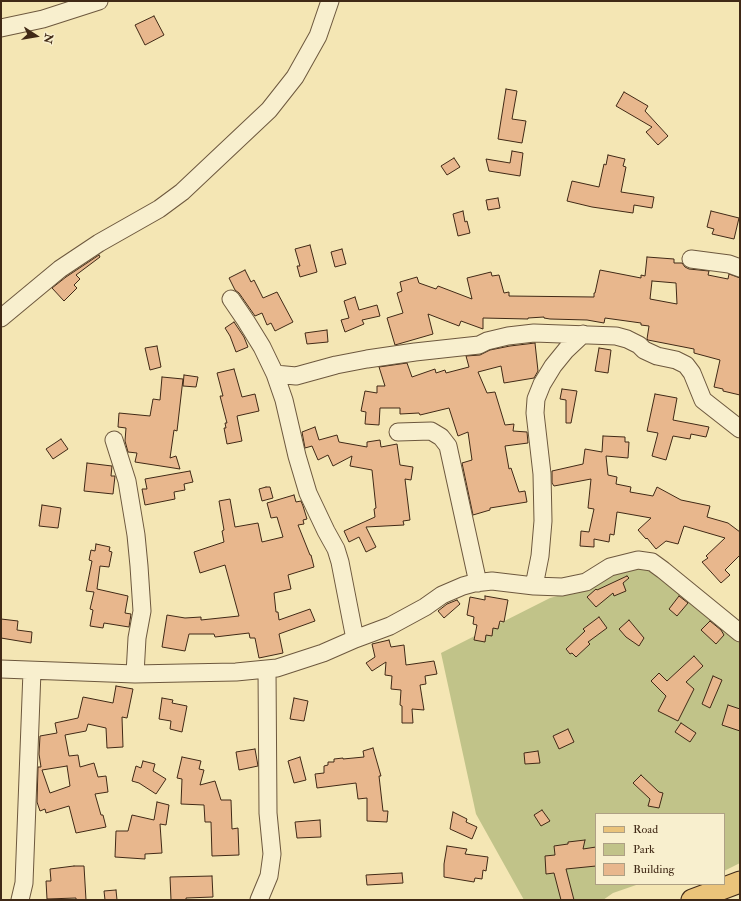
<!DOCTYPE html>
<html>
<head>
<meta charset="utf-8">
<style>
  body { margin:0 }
  #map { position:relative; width:741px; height:901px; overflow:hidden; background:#f4e6b4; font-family:"IM FELL Double Pica",serif }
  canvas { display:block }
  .frame { position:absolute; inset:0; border:2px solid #402916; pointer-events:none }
  .legend { position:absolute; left:595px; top:813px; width:130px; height:72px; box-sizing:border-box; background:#f8efce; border:1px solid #aea084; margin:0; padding:5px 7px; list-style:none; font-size:12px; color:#402916 }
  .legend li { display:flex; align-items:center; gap:8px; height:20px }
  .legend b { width:20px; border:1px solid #aea084 }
  .north { position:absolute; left:16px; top:16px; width:40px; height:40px; -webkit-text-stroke:3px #f8efce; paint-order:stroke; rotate:102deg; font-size:11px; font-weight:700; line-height:16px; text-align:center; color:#402916 }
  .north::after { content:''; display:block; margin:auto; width:14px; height:18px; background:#402916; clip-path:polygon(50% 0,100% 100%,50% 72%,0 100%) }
</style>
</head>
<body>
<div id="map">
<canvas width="741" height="901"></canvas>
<div class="frame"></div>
<ul class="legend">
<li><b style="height:5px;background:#eac37a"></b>Road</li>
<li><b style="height:11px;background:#c1c389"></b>Park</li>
<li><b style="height:11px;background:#e8b78d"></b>Building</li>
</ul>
<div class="north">N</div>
</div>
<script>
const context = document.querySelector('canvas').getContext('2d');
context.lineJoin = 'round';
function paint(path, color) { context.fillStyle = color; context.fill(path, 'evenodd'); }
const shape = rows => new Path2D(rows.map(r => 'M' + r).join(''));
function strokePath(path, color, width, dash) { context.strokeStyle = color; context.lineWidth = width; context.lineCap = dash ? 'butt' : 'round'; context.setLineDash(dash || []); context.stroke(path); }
paint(shape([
  [648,561,740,630,740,863,724,871,724,814,596,814,596,884,650,884,639,884,613,893,603,900,524,900,476,814,441,653,550,598,580,590,611,569]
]), '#c1c389');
const building = shape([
  [154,16,164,35,145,45,135,25,154,16],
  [506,89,517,91,512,119,526,121,522,143,498,139,506,89],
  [624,92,648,106,645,111,668,136,658,145,646,132,652,127,616,106,624,92],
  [512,151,523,153,520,176,489,171,486,159,510,163,512,151],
  [608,155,625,159,623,166,626,167,621,192,654,197,652,208,634,205,633,213,592,207,567,201,572,181,599,187,604,164,606,165,608,155],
  [454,158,460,167,447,175,441,166,454,158],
  [498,198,500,208,488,210,486,200,498,198],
  [463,211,465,222,467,221,470,233,458,236,453,214,463,211],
  [711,211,739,218,734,239,712,234,714,229,707,227,711,211],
  [310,245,317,272,300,277,297,266,300,266,295,249,310,245],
  [342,249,346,264,335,267,331,252,342,249],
  [99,255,100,257,76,275,80,279,74,285,77,288,64,301,52,288,66,277,99,255],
  [647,257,674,259,674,263,682,263,685,267,689,269,709,271,708,275,728,279,729,274,740,278,740,395,723,391,723,389,714,387,720,360,694,353,694,349,648,340,647,339,649,326,641,325,641,323,605,318,604,323,587,320,550,319,544,318,544,317,528,318,528,319,483,318,483,329,461,321,459,326,428,314,433,334,395,345,387,318,403,313,397,293,402,291,400,282,417,277,419,283,436,289,438,286,472,299,467,278,491,272,492,276,499,275,504,293,509,292,509,296,594,297,594,293,595,293,600,270,641,278,641,275,645,276,647,257],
  [652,281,676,283,677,304,650,299,652,281],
  [245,270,251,282,254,280,263,298,277,292,293,322,275,331,271,323,267,325,262,313,255,316,239,293,235,290,229,278,245,270],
  [355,297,359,310,377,305,380,316,362,320,364,324,345,332,341,320,349,318,344,301,355,297],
  [234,322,244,337,248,347,236,352,230,336,225,328,234,322],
  [327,330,328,342,307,344,305,333,327,330],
  [535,343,538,371,534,378,504,383,501,366,478,372,487,393,495,392,505,425,514,424,513,431,527,432,528,443,505,446,509,469,511,468,519,492,525,491,527,502,490,508,490,510,473,515,462,463,472,460,468,432,458,436,449,408,420,415,419,413,400,414,400,408,380,408,379,425,365,424,366,412,361,411,365,391,377,393,377,386,385,386,379,367,407,363,412,377,435,369,436,373,445,370,446,373,469,367,466,356,480,355,490,350,510,346,535,343],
  [157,346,161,367,150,370,145,348,157,346],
  [599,348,611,350,608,373,595,371,599,348],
  [234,369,242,397,255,394,259,411,237,416,242,441,227,444,224,428,226,428,225,423,227,423,220,396,223,396,217,373,234,369],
  [184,375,198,377,196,387,183,386,184,375],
  [162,377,183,379,177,431,174,430,170,458,176,456,180,469,135,462,137,453,128,452,125,441,126,428,118,427,119,413,150,416,153,399,160,400,162,377],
  [562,389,577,391,571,423,566,423,566,400,560,399,562,389],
  [655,394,677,398,673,420,709,427,706,437,691,434,690,439,673,436,666,460,652,456,658,433,647,431,655,394],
  [315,427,319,440,337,435,339,442,367,447,367,442,380,440,381,447,397,444,400,465,413,467,411,480,405,479,410,520,403,521,404,525,366,527,376,547,366,552,359,537,349,542,344,531,375,517,374,509,376,508,372,470,350,466,352,456,333,466,328,455,318,460,312,446,305,448,302,432,315,427],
  [603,436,625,437,625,442,629,442,628,458,606,456,608,475,617,477,616,484,631,487,630,492,653,496,657,487,681,500,710,506,707,517,728,523,740,532,740,555,725,570,730,575,721,583,702,562,708,558,706,556,725,538,684,526,678,544,666,541,656,549,647,538,646,539,638,530,651,518,617,512,614,535,610,534,609,542,594,539,594,547,580,546,581,531,589,532,594,509,588,508,591,479,554,486,552,483,552,471,583,464,585,449,602,452,603,436],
  [61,439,68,449,53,459,46,449,61,439],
  [87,463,112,466,111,476,115,476,113,494,84,491,87,463],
  [190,471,193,482,184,484,185,490,174,492,175,499,145,505,142,489,147,489,145,479,190,471],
  [266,487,270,487,273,498,262,501,259,489,266,487],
  [294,495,296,502,301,501,303,506,307,519,303,520,304,524,298,525,310,555,311,555,314,567,288,575,291,589,274,593,276,612,278,612,279,620,310,609,315,621,279,634,283,653,259,658,255,638,250,638,249,633,215,637,214,634,189,634,185,651,162,647,167,615,185,618,201,617,201,620,239,616,225,565,200,573,194,552,224,542,222,531,224,530,219,501,230,499,235,527,258,523,262,542,283,537,277,517,271,518,267,503,294,495],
  [42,505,61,508,58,528,39,526,42,505],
  [96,544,110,547,109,551,112,552,109,567,100,566,97,589,128,596,125,613,131,614,129,627,104,623,103,628,90,626,93,610,90,609,94,592,86,591,92,561,89,560,91,550,95,551,96,544],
  [627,576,629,578,623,583,626,591,614,596,613,593,596,607,587,597,596,589,597,590,627,576],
  [485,596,508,600,504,622,500,621,498,629,493,628,492,636,486,635,485,642,474,640,477,625,473,624,474,617,467,615,470,597,485,600,485,596],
  [679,596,688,603,677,616,669,609,679,596],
  [457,600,460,604,444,618,438,611,447,604,457,600],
  [599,617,607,628,588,642,590,644,576,657,572,653,570,654,566,649,585,631,583,629,599,617],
  [1,619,18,621,17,630,32,632,31,643,1,638,1,619],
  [629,620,644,638,639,646,626,637,619,629,629,620],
  [710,621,721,630,724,635,716,644,701,630,710,621],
  [389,640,391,647,404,645,406,665,434,661,437,674,425,676,426,684,420,685,424,710,412,709,413,723,402,723,402,706,400,705,401,690,391,689,392,676,385,675,386,662,372,671,366,663,375,657,372,644,389,640],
  [694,656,703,666,686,682,694,689,678,721,658,711,666,696,651,681,659,673,667,681,694,656],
  [713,676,722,680,710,708,702,704,713,676],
  [116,686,133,689,127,718,122,717,123,747,107,748,106,728,88,724,86,731,65,735,69,756,78,755,80,767,94,763,98,777,106,776,108,792,95,794,101,815,103,815,106,827,76,833,69,806,46,813,45,809,40,811,37,802,38,767,41,767,39,754,40,736,57,733,55,723,78,718,83,697,113,703,116,686],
  [67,766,70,786,50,793,42,770,67,766],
  [162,698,173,700,172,703,187,706,182,732,170,729,171,721,159,719,162,698],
  [294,698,308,701,304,721,290,719,294,698],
  [728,705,740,709,740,731,722,725,728,705],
  [681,723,696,733,690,742,675,732,681,723],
  [568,729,574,742,559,749,553,736,568,729],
  [373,748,381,776,379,776,383,811,388,811,387,822,367,821,367,798,358,799,356,783,317,788,315,774,324,773,324,766,328,765,328,762,334,762,334,759,343,758,343,759,364,757,363,751,373,748],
  [255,749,258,766,239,770,236,752,255,749],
  [538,751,540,763,525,764,524,753,538,751],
  [182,757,201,761,199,769,204,770,200,785,215,781,221,800,231,800,232,829,238,828,239,855,212,856,211,822,205,822,204,805,181,804,182,779,177,778,182,757],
  [300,757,306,780,294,783,288,761,300,757],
  [143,761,155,764,153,771,166,779,156,794,139,783,132,781,136,766,141,768,143,761],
  [641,775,659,792,663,793,659,808,648,806,650,799,633,783,641,775],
  [157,802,169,805,166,825,160,824,162,853,145,854,145,859,115,857,116,831,128,831,132,815,154,820,157,802],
  [542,810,550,821,541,826,534,815,542,810],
  [453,812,467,819,466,822,477,827,472,839,450,829,453,812],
  [320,820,321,837,297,838,295,822,320,820],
  [585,840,583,849,596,847,596,866,566,869,574,900,561,900,554,873,546,874,545,856,555,855,554,846,568,844,568,842,585,840],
  [447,846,467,849,465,854,488,857,486,871,483,870,482,879,475,878,474,882,444,877,444,864,447,846],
  [74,866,84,866,86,900,76,900,76,898,47,899,46,881,51,881,50,869,74,866],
  [402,873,403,883,367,885,366,875,402,873],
  [212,876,213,897,186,898,186,900,171,900,170,877,212,876],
  [116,890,117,900,105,900,104,891,116,890]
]);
paint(building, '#e8b78d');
strokePath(building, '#402916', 1);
const minor = shape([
  [1,28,43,19,99,1],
  [691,259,729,264,740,268],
  [231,299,246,321,262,347,275,374,284,400,297,456,308,493,326,531,336,549,340,562,355,639],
  [1,318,60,269,99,243,159,209,182,192,269,110,295,77,318,36,330,1],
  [275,374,296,376,336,365,367,359,415,352,479,345,487,341,508,336,534,333,616,336,627,339,639,345,644,350,657,356,676,360,686,365,692,373,703,400,740,429],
  [398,432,431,431,441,437,448,446,478,583],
  [114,440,127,481,136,535,139,566,142,611,137,638,135,674],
  [534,586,540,556,543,521,542,474,535,413,536,399,542,384,553,366,566,350,583,334],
  [1,669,135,674,183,673,236,672,277,668,323,653,355,639,390,626,425,607,442,595,463,586,474,583,492,581,534,586,562,587,586,582,610,567,638,560,652,562,663,570,740,633],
  [20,900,24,883,32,671],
  [259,900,269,876,272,854,268,813,267,669]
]);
const major = shape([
  [692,900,740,882]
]);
strokePath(minor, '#6d583e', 19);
strokePath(major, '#402916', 23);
strokePath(minor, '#f8efce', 17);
strokePath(major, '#eac37a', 21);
</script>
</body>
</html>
